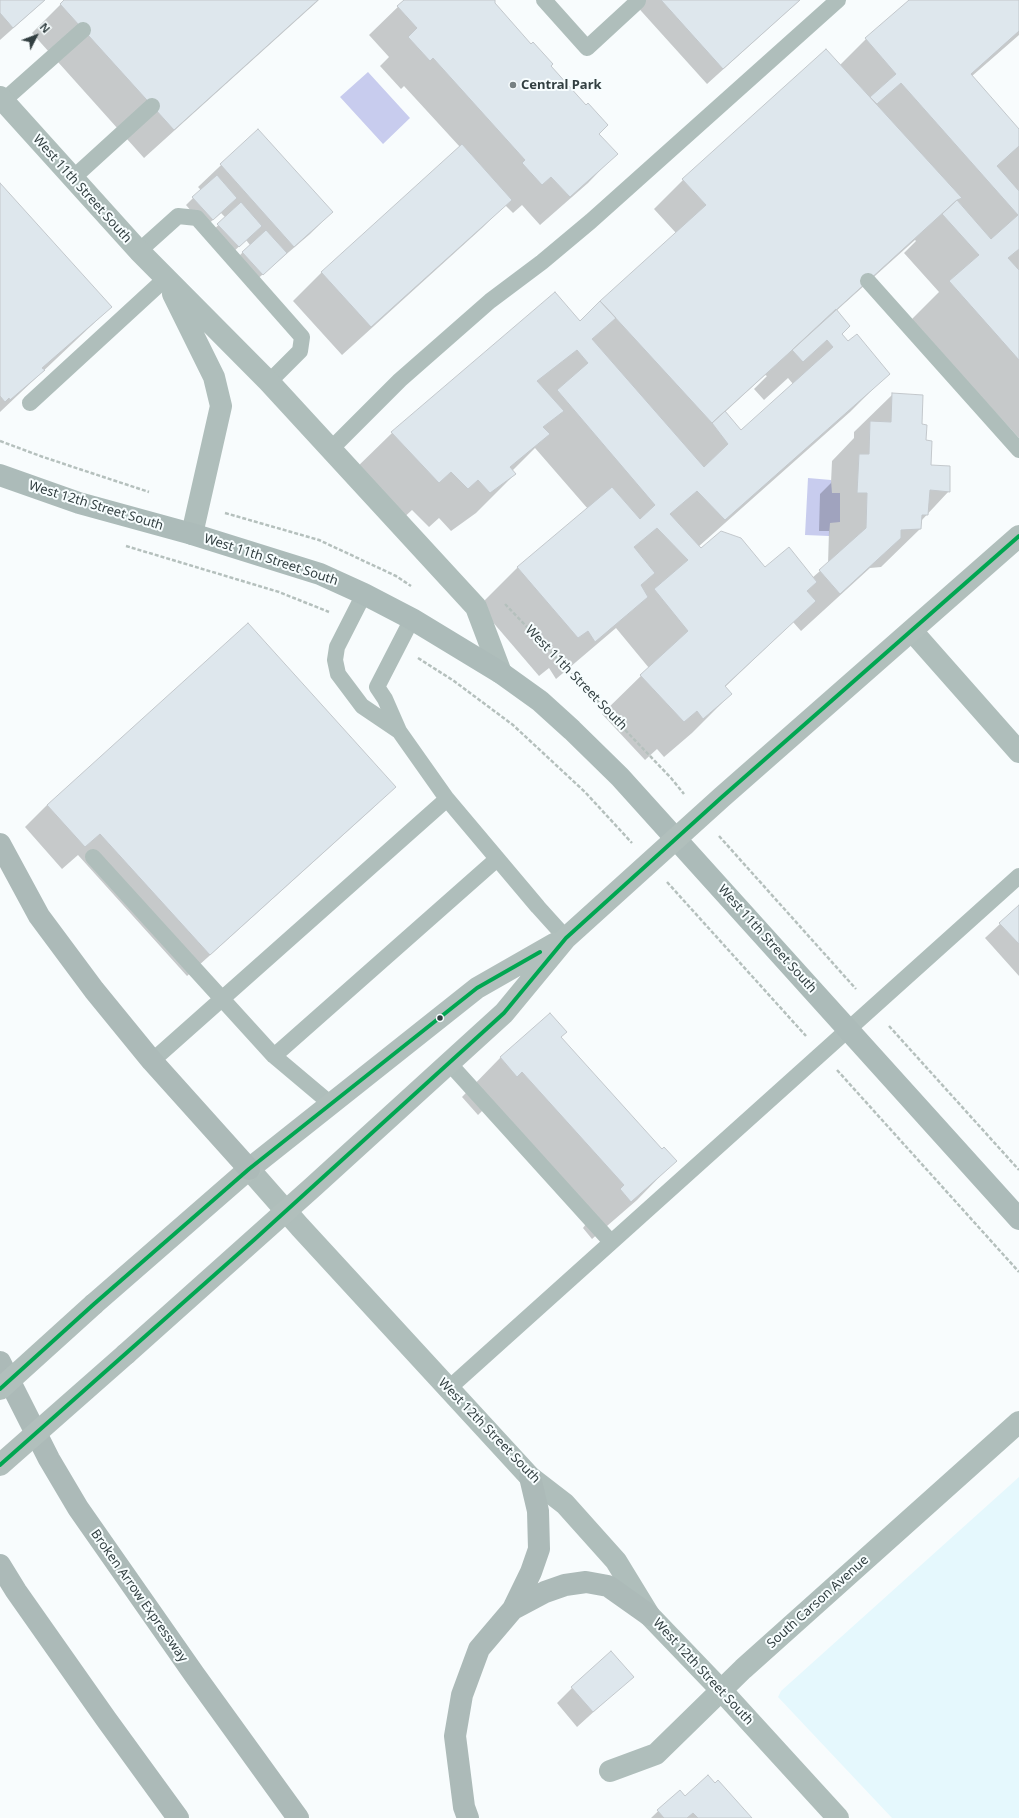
<!DOCTYPE html>
<html>
<head>
<meta charset="utf-8">
<style>
  body { margin:0 }
  #map { position:relative; width:1019px; height:1818px; overflow:hidden; background:#f8fcfd; font-family:"Noto Sans",sans-serif }
  canvas { display:block }
  .north { position:absolute; left:16px; top:16px; width:40px; height:40px; -webkit-text-stroke:3px #f7fdfe; paint-order:stroke; rotate:48deg; font-size:11px; font-weight:700; line-height:16px; text-align:center; color:#323f41 }
  .north::after { content:''; display:block; margin:auto; width:14px; height:18px; background:#323f41; clip-path:polygon(50% 0,100% 100%,50% 72%,0 100%) }
</style>
</head>
<body>
<div id="map">
<canvas width="1019" height="1818"></canvas>
<div class="north">N</div>
</div>
<script>
const context = document.querySelector('canvas').getContext('2d');
context.lineJoin = 'round';
function paint(path, color) { context.fillStyle = color; context.fill(path, 'evenodd'); }
const shape = rows => new Path2D(rows.map(r => 'M' + r).join(''));
function strokePath(path, color, width, dash) { context.strokeStyle = color; context.lineWidth = width; context.lineCap = dash ? 'butt' : 'round'; context.setLineDash(dash || []); context.stroke(path); }
function label(font, color, halo, rows, align = 'center') {
  context.font = font + ' "Noto Sans",sans-serif'; context.lineWidth = 4; context.setLineDash([]); context.textBaseline = 'middle'; context.strokeStyle = halo; context.fillStyle = color; for (const [text, x, y, turn = 0] of rows) {
    context.save(); context.translate(x, y); context.rotate((+turn || 0) * Math.PI / 180); context.textAlign = isNaN(turn) ? turn : align; if (halo) context.strokeText(text, 0, 0); context.fillText(text, 0, 0); context.restore();
  }
}
paint(shape([
  [1019,1477,1019,1818,892,1818,778,1697,781,1691]
]), '#e5f8fd');
paint(shape([
  [368,72,410,118,383,144,340,97],
  [808,478,831,480,832,493,840,493,840,522,830,523,829,536,805,535]
]), '#c8ccee');
paint(shape([
  [0,0,45,0,0,40],
  [65,0,319,0,144,158,32,33],
  [405,0,494,0,493,3,550,66,598,134,616,154,588,183,540,225,522,205,513,213,505,205,482,228,342,355,293,301,322,272,460,147,404,86,401,89,380,66,389,57,369,35],
  [635,0,800,0,707,84,633,2],
  [910,0,1019,0,1019,35,972,76,1019,130,1019,438,911,320,939,292,904,253,916,241,915,240,836,311,841,334,848,343,888,374,850,412,698,547,701,550,765,568,812,578,828,564,829,531,819,531,820,494,831,483,832,461,854,438,854,432,893,394,921,425,930,466,949,491,921,521,920,529,881,567,870,568,801,631,793,622,725,687,731,694,692,733,664,757,657,749,645,760,602,714,649,668,616,628,556,679,549,668,539,676,479,606,518,567,588,509,535,448,512,471,515,474,476,513,451,531,439,518,429,527,412,510,400,521,353,471,392,433,580,322,676,233,654,209,683,180,826,50,840,65,866,39],
  [765,375,767,376,754,389,764,400,788,378,793,384,741,431,725,412],
  [258,130,332,212,310,234,255,281,235,260,250,245,246,240,231,254,211,232,226,218,221,213,205,227,186,205,201,190,198,187],
  [0,184,111,307,0,412],
  [394,787,372,809,187,976,78,855,62,869,25,827,47,805],
  [1019,906,1019,976,985,938],
  [550,1014,560,1037,662,1150,675,1161,637,1200,592,1239,583,1228,586,1224,483,1110,478,1115,462,1097,500,1058],
  [632,1677,577,1727,557,1703,572,1688],
  [715,1784,751,1818,651,1818,679,1791,685,1798]
]), '#0003');
const building = shape([
  [0,0,45,0,13,28,0,13,0,0],
  [64,0,318,0,174,130,60,4,64,0],
  [404,0,495,0,495,3,531,44,533,42,553,64,551,66,586,105,588,103,608,125,599,134,618,154,570,197,551,177,542,185,522,163,525,160,433,58,430,61,408,37,417,28,397,6,404,0],
  [661,0,800,0,723,69,661,0],
  [909,0,1019,0,1019,31,971,74,1019,129,1019,146,997,166,1019,191,1019,249,1008,258,1019,270,1019,360,949,281,979,255,942,214,957,200,991,239,1018,215,901,83,877,104,870,97,896,74,865,38,909,0],
  [826,49,962,198,957,200,712,423,600,301,706,205,682,179,826,49],
  [258,129,333,212,294,247,220,164,258,129],
  [462,144,512,200,371,327,321,272,462,144],
  [217,175,237,198,213,220,192,197,217,175],
  [0,183,112,307,42,368,45,370,10,400,9,398,5,402,0,396,0,183],
  [241,202,262,226,239,247,217,224,241,202],
  [266,230,287,253,263,275,242,252,266,230],
  [555,292,580,321,600,301,616,318,592,339,704,467,728,444,712,423,725,411,741,430,833,347,827,340,803,362,792,350,836,309,850,326,842,334,848,341,857,334,890,374,725,520,697,491,670,514,701,548,721,531,741,538,765,567,789,547,817,582,807,591,816,601,725,686,732,694,703,719,697,711,684,722,640,675,688,631,654,589,688,560,657,528,634,547,655,573,641,585,648,597,595,642,588,631,578,638,517,567,612,487,640,519,655,505,557,390,588,363,577,350,537,381,564,411,543,427,550,434,510,467,516,474,490,493,478,480,468,489,451,472,439,483,391,432,555,292],
  [892,393,923,395,922,424,927,425,926,440,932,441,931,465,950,466,950,492,930,490,928,515,922,515,921,529,901,530,901,538,840,594,819,570,866,528,867,493,857,493,859,454,869,454,870,421,891,422,892,393],
  [248,623,396,787,210,955,100,834,85,847,47,805,248,623],
  [1019,905,1019,944,999,923,1019,905],
  [550,1013,567,1032,561,1037,662,1149,664,1147,677,1161,631,1202,620,1189,624,1185,522,1072,517,1077,500,1057,550,1013],
  [611,1651,634,1677,593,1712,571,1687,611,1651],
  [708,1775,715,1783,718,1780,752,1818,698,1818,693,1813,687,1818,664,1818,657,1810,680,1790,685,1796,708,1775]
]);
paint(building, '#dee7ed');
strokePath(building, '#c3c8cc', 1);
strokePath(shape([
  [0,441,43,457,149,492],
  [225,513,319,540,396,576,411,586],
  [126,546,279,592,329,612],
  [505,604,671,778,684,794],
  [418,658,454,681,513,725,585,792,632,843],
  [719,836,856,989],
  [667,882,806,1036],
  [889,1026,1019,1170],
  [837,1070,1019,1272]
]), '#b5c0bd', 2.5, [4, 2]);
strokePath(shape([
  [544,0,587,48,638,1,637,0],
  [3,101,83,30],
  [73,178,152,106],
  [139,251,178,216,197,218,302,337,300,351,269,382],
  [868,281,1019,450],
  [30,403,165,279],
  [330,450,400,380,490,301,542,262,591,221,838,0],
  [364,594,337,647,335,660,338,674,362,706,399,731],
  [412,619,377,687,385,699,399,731,447,799,538,907,566,938],
  [93,857,274,1056,331,1104],
  [274,1056,497,859],
  [152,1061,447,799],
  [449,1063,611,1242],
  [448,1389,1019,876]
]), '#afbebb', 16);
strokePath(shape([
  [610,1771,656,1754,743,1669,1019,1422]
]), '#afbebb', 22);
strokePath(shape([
  [0,97,139,251,269,382,476,607,501,673],
  [173,294,214,377,221,406,192,534],
  [912,631,1019,752],
  [249,1169,300,1227,530,1477,565,1504,616,1561,649,1615,721,1690,838,1818]
]), '#afbebb', 22);
strokePath(shape([
  [0,475,79,503,192,534,320,574,364,594,412,619,501,673,540,701,572,730,620,777,1019,1219]
]), '#acbbb9', 22);
strokePath(shape([
  [94,1304,249,1169,477,988,554,944],
  [126,1354,314,1186,504,1013,566,938,722,797,1019,536]
]), '#b1bfbc', 22);
strokePath(shape([
  [0,844,39,916,94,990,152,1061,249,1169],
  [0,1362,49,1459,78,1508,194,1674,298,1818],
  [0,1565,16,1591,106,1719,178,1818],
  [513,1609,545,1592,565,1585,586,1582,608,1586,649,1615],
  [468,1818,464,1807,455,1736,462,1695,479,1649,513,1609,531,1572,539,1549,538,1511,530,1477]
]), '#acbab8', 22);
strokePath(shape([
  [0,1389,94,1304],
  [0,1465,126,1354]
]), '#b1bfbc', 22);
strokePath(shape([
  [0,1389,94,1304,249,1169,477,988,540,952],
  [0,1465,255,1239,504,1013,566,938,722,797,1019,536]
]), '#00a651', 4);
for (const [x, y, r, color] of [
  [513,85,4,"#778183"],
  [440,1018,3.5,"#323f41"]
]) { const dot = new Path2D(); dot.arc(x, y, r, 0, 2 * Math.PI); context.fillStyle = color; context.fill(dot); strokePath(dot, '#f7fdfe', 1.5); }
label('bold 13px', '#323f41', '#f7fdfe', [
  ["Central Park",521,85]
], 'left');
label('13px', '#323f41', '#f7fdfe', [
  ["West 11th Street South",82,189,48],
  ["West 12th Street South",96,506,17],
  ["West 11th Street South",271,560,18],
  ["West 11th Street South",576,678,46],
  ["West 11th Street South",767,939,48],
  ["West 12th Street South",489,1431,46],
  ["Broken Arrow Expressway",139,1596,55],
  ["South Carson Avenue",818,1602,-42],
  ["West 12th Street South",703,1672,47]
]);
</script>
</body>
</html>
